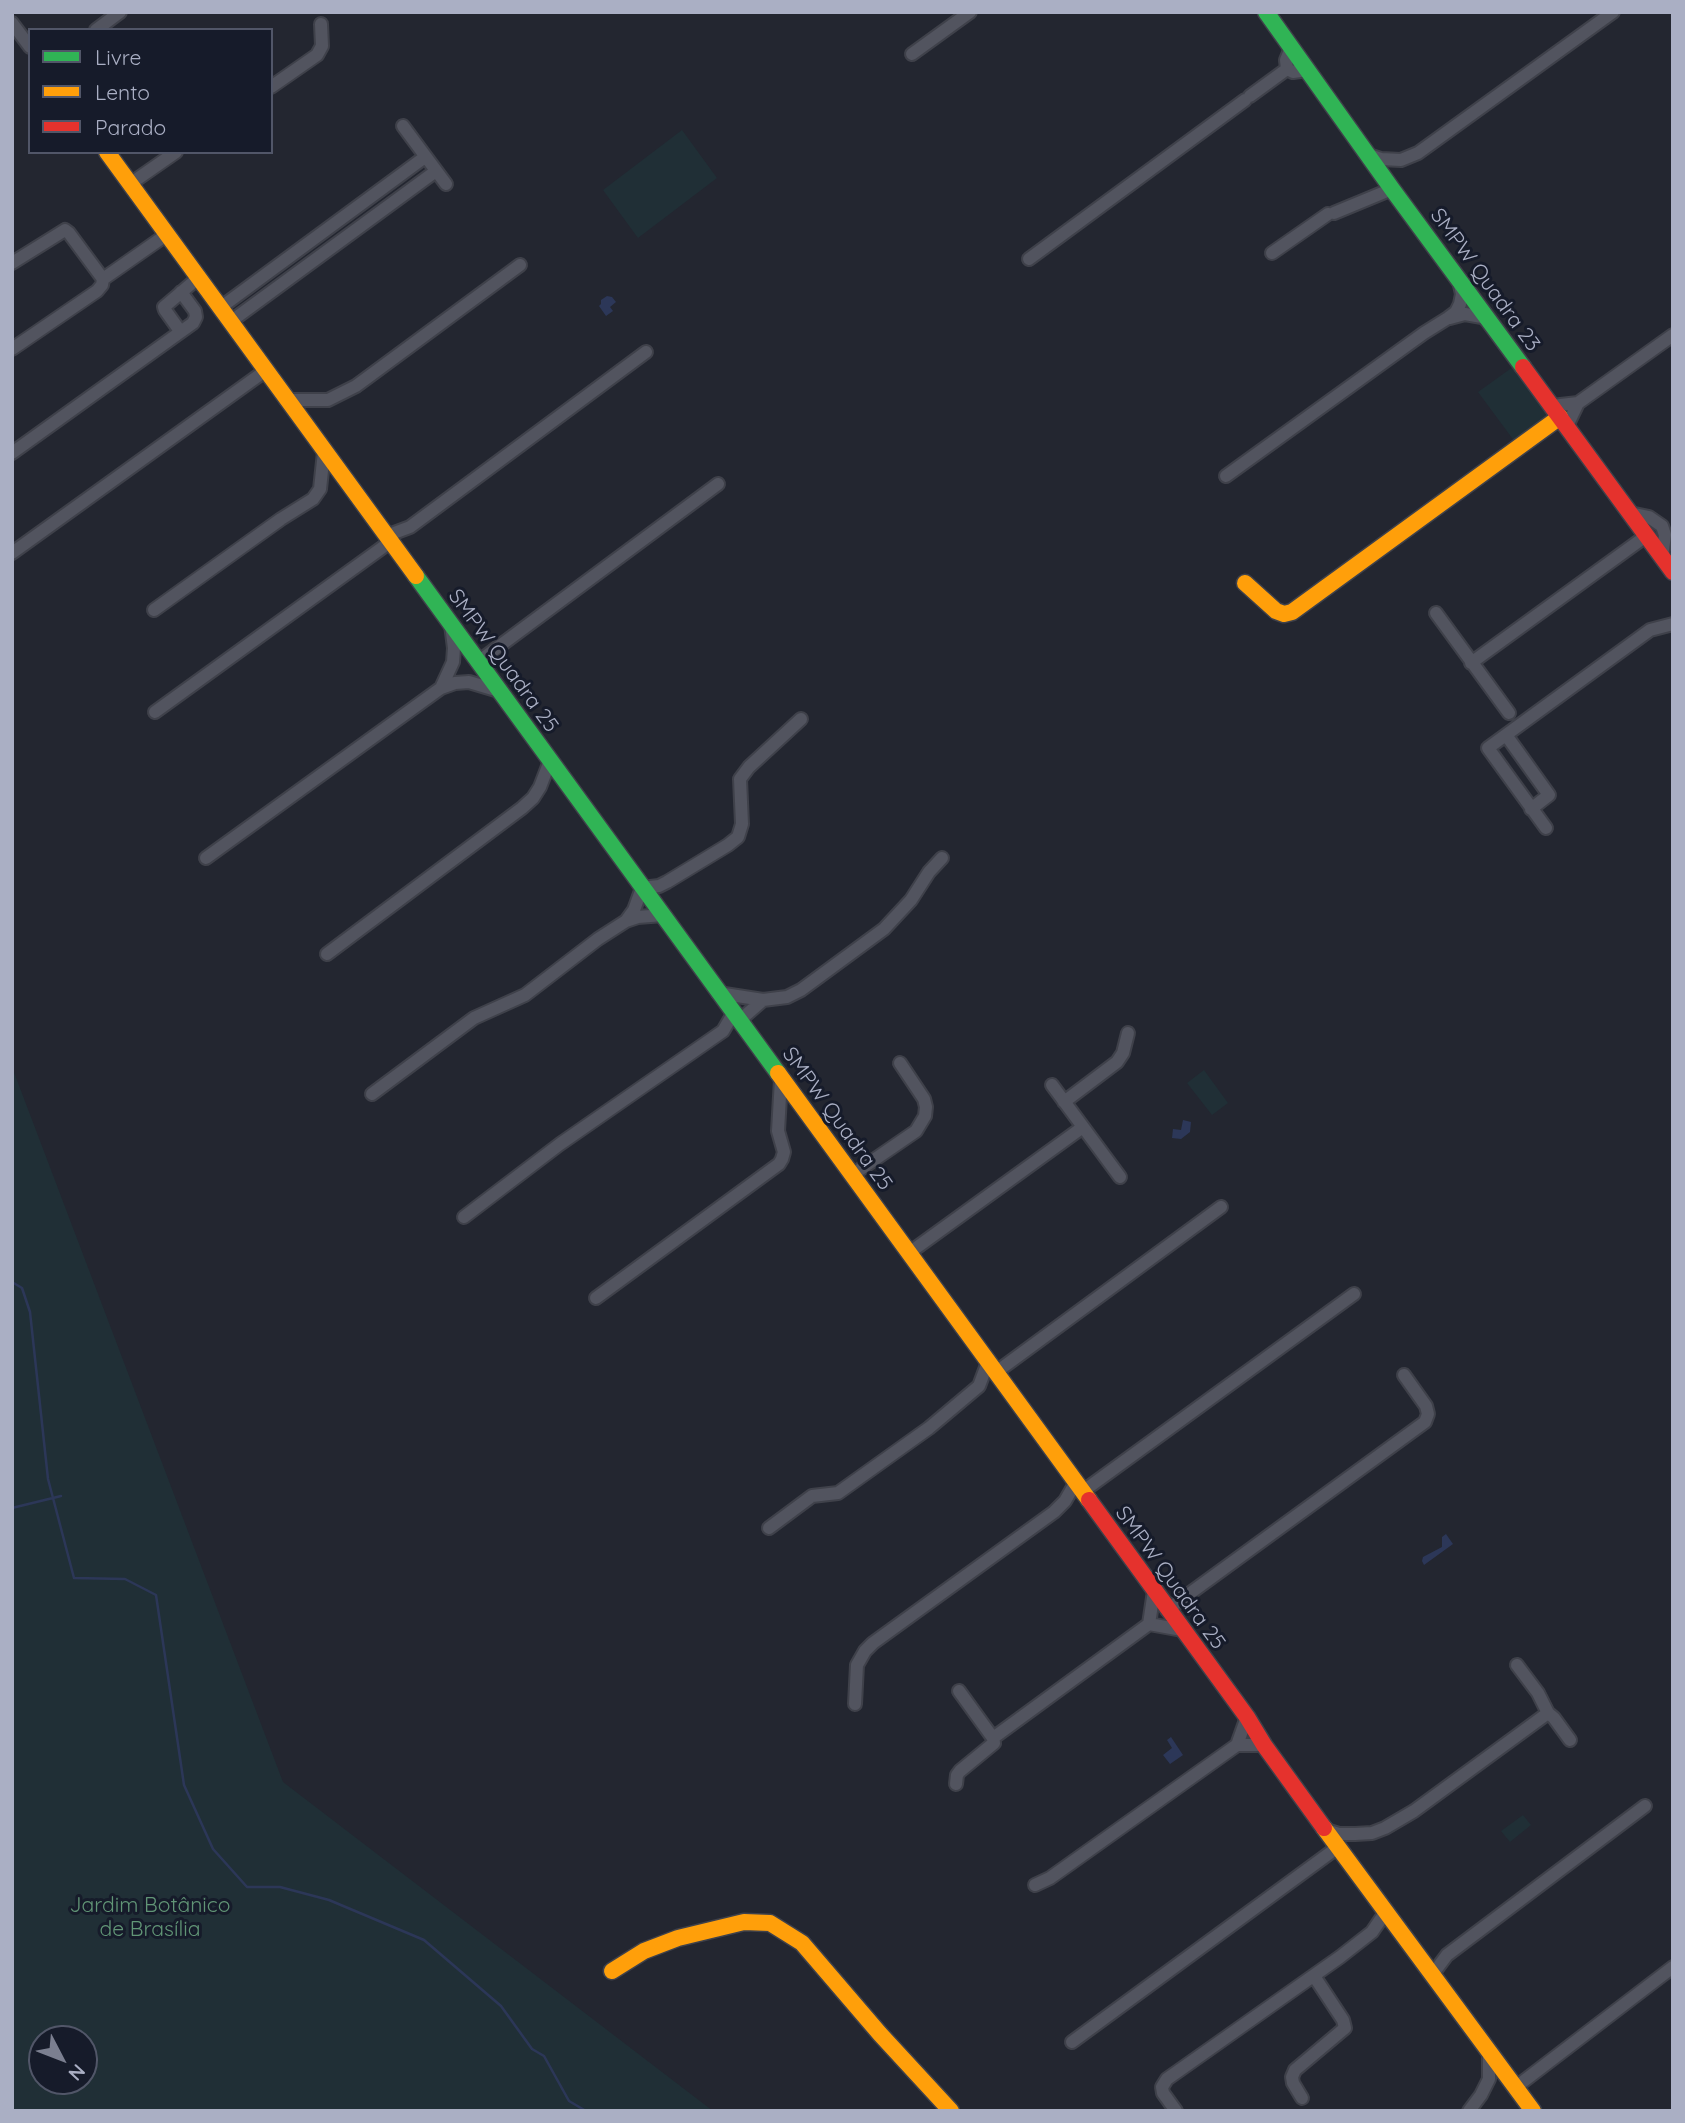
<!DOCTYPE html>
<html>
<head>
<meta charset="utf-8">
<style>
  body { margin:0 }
  #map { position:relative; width:1685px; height:2123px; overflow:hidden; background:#232630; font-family:Quicksand,sans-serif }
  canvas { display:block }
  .frame { position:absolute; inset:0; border:14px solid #aaafc4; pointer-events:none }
  .legend { position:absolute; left:28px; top:28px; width:245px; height:126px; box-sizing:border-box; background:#161b2a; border:2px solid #515668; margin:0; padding:9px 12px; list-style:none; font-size:21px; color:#aaafc4 }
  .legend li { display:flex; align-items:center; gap:14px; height:35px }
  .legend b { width:35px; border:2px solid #515668 }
  .north { position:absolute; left:28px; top:2025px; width:70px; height:70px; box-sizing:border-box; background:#161b2a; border:2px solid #515668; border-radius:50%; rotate:132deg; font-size:19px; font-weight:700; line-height:28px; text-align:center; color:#aaafc4 }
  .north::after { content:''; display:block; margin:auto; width:24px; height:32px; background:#7b7f90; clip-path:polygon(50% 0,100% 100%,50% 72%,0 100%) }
</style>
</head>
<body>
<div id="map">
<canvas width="1685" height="2123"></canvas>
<div class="frame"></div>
<ul class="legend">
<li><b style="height:9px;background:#30b455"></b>Livre</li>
<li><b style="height:9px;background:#ff9f0a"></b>Lento</li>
<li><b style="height:9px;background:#e5322d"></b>Parado</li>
</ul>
<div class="north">N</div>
</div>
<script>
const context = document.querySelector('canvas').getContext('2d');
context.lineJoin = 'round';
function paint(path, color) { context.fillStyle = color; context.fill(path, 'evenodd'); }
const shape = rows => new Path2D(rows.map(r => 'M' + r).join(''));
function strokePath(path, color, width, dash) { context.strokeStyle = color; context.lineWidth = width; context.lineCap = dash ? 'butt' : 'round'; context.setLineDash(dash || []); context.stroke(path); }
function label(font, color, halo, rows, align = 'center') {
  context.font = font + ' Quicksand,sans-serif'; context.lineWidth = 6; context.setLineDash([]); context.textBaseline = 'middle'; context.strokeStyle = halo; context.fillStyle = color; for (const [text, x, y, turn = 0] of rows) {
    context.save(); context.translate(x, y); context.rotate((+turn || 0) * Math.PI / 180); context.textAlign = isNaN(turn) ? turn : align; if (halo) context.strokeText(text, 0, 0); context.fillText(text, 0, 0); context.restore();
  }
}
paint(shape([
  [682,130,717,178,638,238,603,190],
  [1517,364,1554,415,1515,442,1478,392],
  [12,1067,283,1782,713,2111,12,2111],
  [84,2039,84,2081,42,2081,42,2039],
  [1204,1070,1228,1103,1212,1115,1187,1083],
  [1523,1815,1531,1825,1510,1842,1501,1831]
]), '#202f36');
paint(shape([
  [607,296,612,297,616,302,610,307,613,311,606,316,599,306,601,304,601,300],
  [1183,1120,1191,1122,1190,1132,1181,1139,1172,1138,1173,1129,1181,1130],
  [1446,1534,1453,1544,1424,1565,1422,1561,1423,1557,1442,1547,1442,1537],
  [1171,1737,1183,1755,1170,1764,1163,1755,1172,1748,1167,1740]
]), '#2c3758');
strokePath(shape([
  [12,1282,22,1288,30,1312,48,1479,74,1578,125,1579,156,1595,184,1785,213,1849,247,1887,280,1887,329,1900,424,1940,501,2006,532,2049,544,2056,569,2101,586,2111],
  [12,1508,61,1496]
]), '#2c3758', 2.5);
const street = shape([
  [12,23,30,47],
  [96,30,120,12],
  [1291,48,1286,60,1287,69,1293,72,1307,70],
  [912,54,970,12],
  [271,87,317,55,322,46,321,24],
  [1250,96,1287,69],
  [403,126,446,184],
  [1369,155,1381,159,1401,160,1418,153,1613,12],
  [130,184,176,152],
  [1334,213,1392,189],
  [1272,253,1328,214],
  [1029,259,1245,100],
  [12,263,65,230,69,233,103,279],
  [220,308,425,157],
  [1450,318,1465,314,1482,317,1489,321],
  [230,322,436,171],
  [180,331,165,310,164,307,198,278],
  [12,349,97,291,102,285,103,279,166,235],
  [286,400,328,400,356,386,520,265],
  [1552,406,1578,403],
  [1567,426,1578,403,1673,335],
  [12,453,193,323,196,317,195,311,181,292],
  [1226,476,1424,333,1448,318,1456,312,1460,304,1462,294,1459,281],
  [1630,513,1649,517,1662,526,1665,535,1662,557],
  [386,536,410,527,646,352],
  [12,553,265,371],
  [154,610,281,519,313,499,320,489,324,452],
  [1436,613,1509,713],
  [478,662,718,484],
  [1471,663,1646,536],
  [441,688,453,662,454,648,451,625],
  [155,712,390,542],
  [1506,735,1549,795,1531,809],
  [1546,828,1488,748,1650,630,1673,624],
  [206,858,441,688,455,683,469,682,499,691],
  [626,921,634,910,642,888,659,886,667,882,728,845,738,837,742,824,740,779,749,767,801,719],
  [327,954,522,808,533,798,540,787,550,761],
  [718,993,763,1000,787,997,801,990,884,929,911,900,929,872,942,858],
  [739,1021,763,1000],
  [1052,1085,1120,1177],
  [372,1094,474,1018,525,995,598,939,626,921,638,917,663,915],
  [1064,1102,1117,1062,1123,1053,1128,1033],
  [852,1175,916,1131,925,1116,926,1107,924,1099,900,1063],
  [464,1217,560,1144,723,1031,733,1014],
  [909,1253,1083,1127],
  [596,1298,779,1164,782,1159,784,1152,778,1131,781,1079],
  [995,1373,1221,1207],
  [1082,1492,1354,1294],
  [769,1528,812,1496,838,1493,929,1428,979,1386,988,1362],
  [1167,1610,1425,1422,1428,1414,1426,1406,1404,1375],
  [1149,1624,1182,1630],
  [1517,1665,1538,1693,1548,1713,1554,1718,1570,1740],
  [855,1704,857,1665,865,1651,873,1643,1054,1512,1065,1501,1076,1482],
  [993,1738,1149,1624,1154,1591],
  [1237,1745,1247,1717],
  [956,1784,957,1775,960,1771,994,1743,993,1738,959,1691],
  [1326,1830,1339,1834,1355,1834,1372,1833,1385,1828,1414,1811,1548,1713],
  [1035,1885,1050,1878,1237,1745,1264,1745],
  [1432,1975,1447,1955,1645,1806],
  [1072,2042,1338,1847],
  [1516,2087,1673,1967],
  [1302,2098,1293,2083,1292,2077,1295,2070,1345,2028,1343,2020,1314,1976],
  [1176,2111,1163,2093,1162,2087,1167,2079,1340,1957,1372,1932,1385,1913],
  [1469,2111,1481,2095,1489,2079,1489,2054]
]);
const fast = shape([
  [1266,12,1392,189,1523,367],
  [416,576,778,1073]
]);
const slow = shape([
  [107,152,416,576],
  [1245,583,1276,611,1284,614,1292,612,1560,417],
  [778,1073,1089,1500],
  [1324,1828,1533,2111],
  [612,1971,644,1951,678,1938,744,1922,770,1923,802,1943,880,2034,951,2111]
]);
const jam = shape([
  [1523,367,1673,572],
  [1089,1500,1247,1717,1264,1745,1324,1828]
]);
strokePath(street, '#3f414a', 16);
strokePath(fast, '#3f414a', 19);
strokePath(slow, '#3f414a', 19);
strokePath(jam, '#3f414a', 19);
strokePath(street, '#52545f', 12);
strokePath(fast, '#30b455', 16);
strokePath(slow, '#ff9f0a', 16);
strokePath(jam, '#e5322d', 16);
label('21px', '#aaafc4', '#161b2a', [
  ["SMPW Quadra 23",1485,280,54],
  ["SMPW Quadra 25",503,661,54],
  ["SMPW Quadra 25",837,1119,54],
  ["SMPW Quadra 25",1170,1578,54]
]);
label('21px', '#619576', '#161b2a', [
  ["Jardim Botânico",150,1906],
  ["de Brasília",150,1930]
]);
</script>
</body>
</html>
